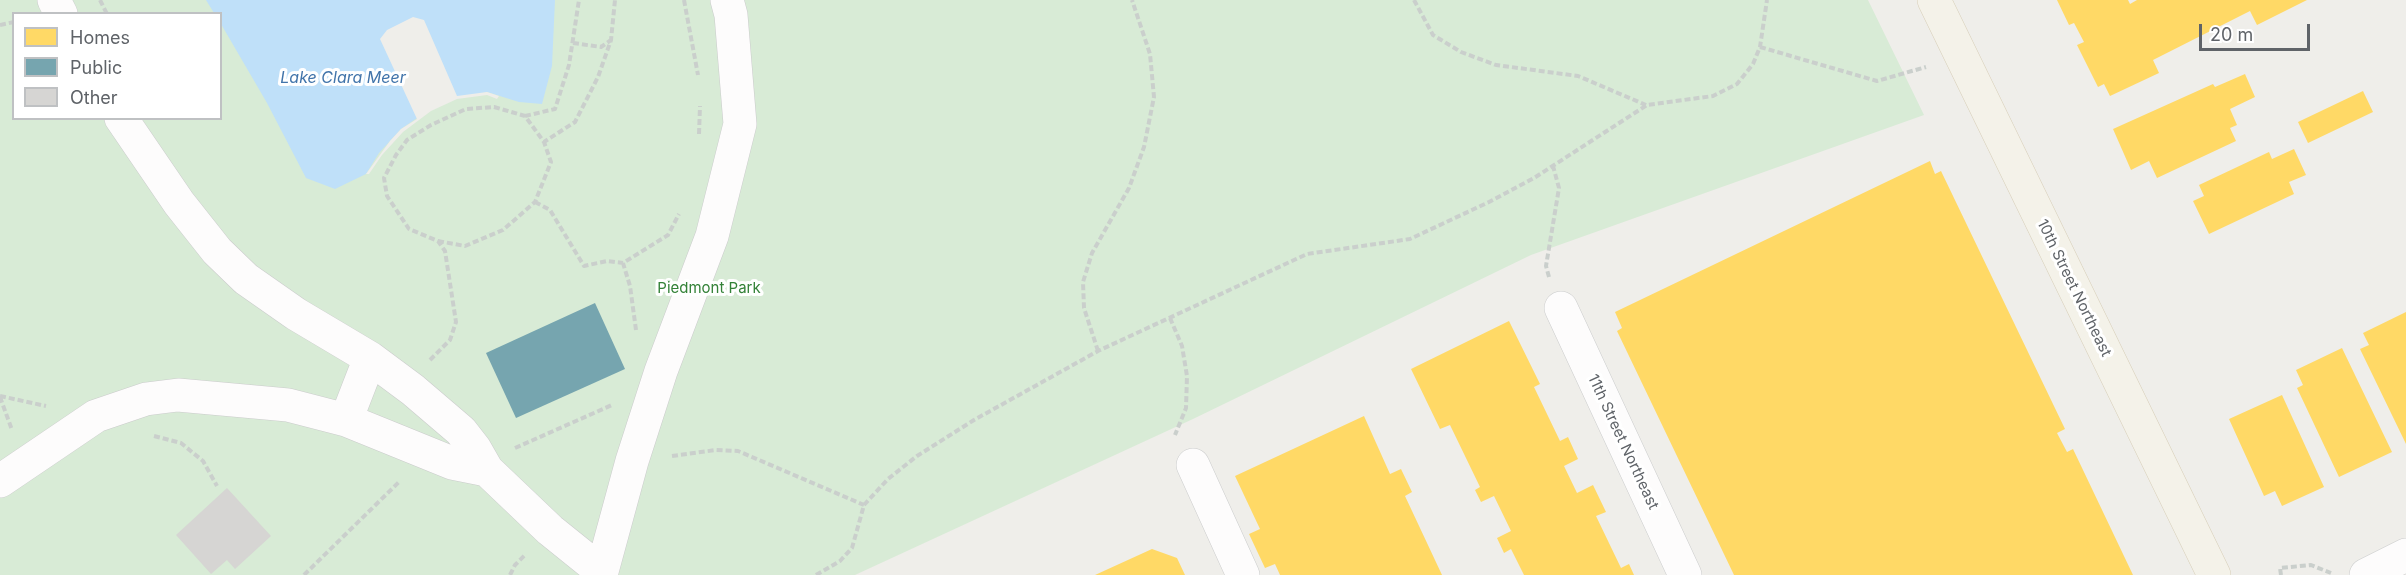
<!DOCTYPE html>
<html>
<head>
<meta charset="utf-8">
<style>
  body { margin:0 }
  #map { position:relative; width:2406px; height:575px; overflow:hidden; background:#efeeea; font-family:Inter,sans-serif }
  canvas { display:block }
  .legend { position:absolute; left:12px; top:12px; width:210px; height:108px; box-sizing:border-box; background:#fff; border:2px solid #bfc1c3; margin:0; padding:8px 10px; list-style:none; font-size:18px; color:#5f6368 }
  .legend li { display:flex; align-items:center; gap:12px; height:30px }
  .legend b { width:30px; border:2px solid #bfc1c3 }
  .scale { position:absolute; left:2199px; top:24px; width:111px; height:27px; box-sizing:border-box; border:3px solid #5f6368; border-top:0; padding-left:8px; font-size:18px; line-height:21px; white-space:nowrap; color:#5f6368; -webkit-text-stroke:4px #fff; paint-order:stroke }
</style>
</head>
<body>
<div id="map">
<canvas width="2406" height="575"></canvas>
<ul class="legend">
<li><b style="height:16px;background:#ffd966"></b>Homes</li>
<li><b style="height:16px;background:#76a5af"></b>Public</li>
<li><b style="height:16px;background:#d6d5d3"></b>Other</li>
</ul>
<div class="scale">20 m</div>
</div>
<script>
const context = document.querySelector('canvas').getContext('2d');
context.lineJoin = 'round';
function paint(path, color) { context.fillStyle = color; context.fill(path, 'evenodd'); }
const shape = rows => new Path2D(rows.map(r => 'M' + r).join(''));
function strokePath(path, color, width, dash) { context.strokeStyle = color; context.lineWidth = width; context.lineCap = dash ? 'butt' : 'round'; context.setLineDash(dash || []); context.stroke(path); }
function label(font, color, halo, rows, align = 'center') {
  context.font = font + ' Inter,sans-serif'; context.lineWidth = 6; context.setLineDash([]); context.textBaseline = 'middle'; context.strokeStyle = halo; context.fillStyle = color; for (const [text, x, y, turn = 0] of rows) {
    context.save(); context.translate(x, y); context.rotate((+turn || 0) * Math.PI / 180); context.textAlign = isNaN(turn) ? turn : align; if (halo) context.strokeText(text, 0, 0); context.fillText(text, 0, 0); context.restore();
  }
}
paint(shape([
  [0,0,1868,0,1924,115,1531,255,1193,419,855,575,0,575],
  [14,14,220,14,220,118,14,118]
]), '#d8ebd6');
paint(shape([
  [206,0,555,0,552,66,542,104,519,102,487,92,439,103,401,129,379,153,366,174,335,189,306,178,267,103,221,24,220,14,214,13]
]), '#bfe0f9');
paint(shape([
  [413,17,424,20,457,96,487,92,499,96,497,99,487,95,457,99,431,111,403,132,382,155,369,174,366,174,390,141,401,129,417,119,380,39,387,30]
]), '#efeeea');
paint(shape([
  [2057,0,2128,0,2130,4,2137,0,2307,0,2257,25,2250,11,2153,60,2159,73,2110,96,2104,84,2098,87,2077,45,2084,42,2074,23,2069,25],
  [2245,74,2255,97,2230,109,2237,125,2230,128,2236,141,2157,178,2149,161,2131,170,2113,129,2213,84,2215,87],
  [2363,91,2373,112,2308,143,2298,122],
  [2294,149,2306,175,2289,182,2294,194,2209,234,2193,201,2204,196,2199,185,2269,152,2272,159],
  [1930,161,1935,174,1941,171,2065,429,2057,433,2067,452,2073,449,2133,575,1734,575,1617,331,1622,328,1615,312],
  [2406,312,2406,444,2360,349,2369,345,2363,333],
  [1509,321,1540,384,1534,387,1560,441,1568,437,1578,459,1564,466,1577,493,1593,485,1606,512,1596,516,1621,568,1629,564,1634,575,1524,575,1511,549,1504,553,1497,538,1511,531,1494,496,1481,502,1475,490,1480,487,1450,425,1440,429,1411,369],
  [2342,348,2392,452,2339,477,2297,388,2303,385,2296,370],
  [2282,395,2324,487,2282,506,2275,491,2264,496,2229,419],
  [1364,416,1390,474,1401,469,1412,492,1405,496,1442,575,1280,575,1275,564,1265,568,1249,534,1260,529,1235,476],
  [1152,549,1177,558,1185,575,1095,575]
]), '#ffd966');
paint(shape([
  [595,303,625,369,516,418,486,353]
]), '#76a5af');
paint(shape([
  [227,488,271,536,235,569,227,560,211,574,176,535]
]), '#d6d5d3');
const minor = shape([
  [54,0,61,14],
  [121,118,179,203,217,251,246,279,296,314,370,358,413,390,461,431,475,449,487,470],
  [1561,308,1685,575],
  [346,420,370,358],
  [1193,465,1243,575],
  [0,481,96,416,146,399,178,395,288,405,346,420,452,463,487,470,550,530,601,571],
  [601,575,632,461,661,371,712,236,740,124,731,15,727,0],
  [2366,575,2406,555]
]);
const major = shape([
  [1934,0,2214,575]
]);
strokePath(minor, '#cbcccc', 34);
strokePath(major, '#d7ceb8', 34);
strokePath(shape([
  [100,0,107,14],
  [684,0,698,75],
  [1414,0,1433,35,1461,52,1496,65,1578,76,1646,105],
  [0,25,14,22],
  [573,43,601,47,611,40],
  [1760,47,1877,81,1926,67],
  [525,116,555,109,569,65,579,0],
  [699,134,700,106],
  [535,202,550,210,584,266,607,261,623,263],
  [438,241,465,246,503,230,535,202,551,162,544,142],
  [1549,277,1546,266,1559,188,1553,166],
  [1170,318,1182,346,1187,376,1186,408,1175,435],
  [636,330,630,286,623,263,668,235,679,214],
  [1098,351,1084,308,1083,282,1092,253,1129,188,1144,147,1154,97,1150,54,1132,0],
  [430,360,450,340,456,322,445,251,438,241,409,229,387,196,384,178,396,155,407,140,431,125,466,109,494,107,525,116,544,142,575,122,598,77,611,40,615,0],
  [0,396,46,406],
  [0,397,12,430],
  [154,436,181,443,203,461,217,486],
  [515,448,612,405],
  [672,456,716,450,738,451,864,505],
  [304,575,400,481],
  [510,575,515,565,526,554],
  [816,575,840,561,852,548,864,505,888,479,917,456,974,420,1098,351,1307,254,1410,239,1489,202,1534,178,1647,105,1713,96,1737,84,1753,64,1760,47,1767,0],
  [2281,575,2280,568,2311,565,2331,573]
]), '#cacfcc', 4, [6, 3]);
strokePath(minor, '#fdfcfc', 33);
strokePath(major, '#f4f2e9', 33);
label('15px', '#348238', '#fff', [
  ["Piedmont Park",709,288]
]);
label('15px', '#5f6368', '#fff', [
  ["10th Street Northeast",2074,288,64],
  ["11th Street Northeast",1623,442,65]
]);
label('italic 16px', '#4174aa', '#fff', [
  ["Lake Clara Meer",343,78]
]);
</script>
</body>
</html>
